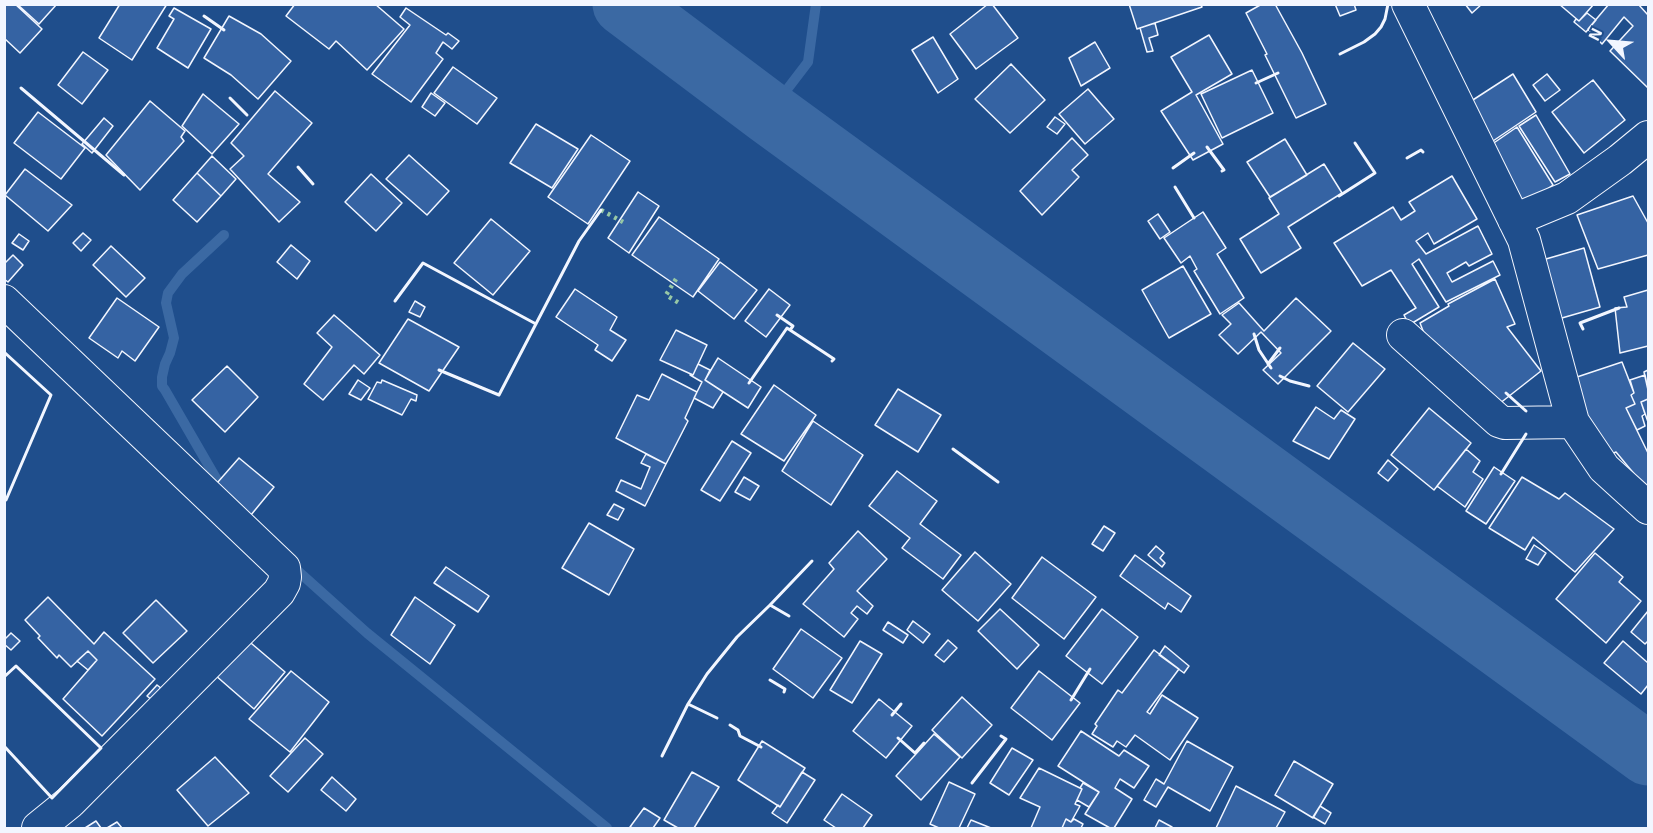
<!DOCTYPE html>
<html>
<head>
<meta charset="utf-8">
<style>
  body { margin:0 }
  #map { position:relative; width:1653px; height:833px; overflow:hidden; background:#1f4e8c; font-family:"Exo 2",sans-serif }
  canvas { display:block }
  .frame { position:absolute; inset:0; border:6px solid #f2f6ff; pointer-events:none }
  .north { position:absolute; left:1581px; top:12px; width:60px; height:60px; -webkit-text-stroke:4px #1f4e8c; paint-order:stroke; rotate:296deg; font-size:16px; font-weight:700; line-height:24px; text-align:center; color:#f2f6ff }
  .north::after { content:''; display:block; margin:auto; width:21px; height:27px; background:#f2f6ff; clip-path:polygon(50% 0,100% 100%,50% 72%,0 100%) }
</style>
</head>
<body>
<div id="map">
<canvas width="1653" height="833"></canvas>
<div class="frame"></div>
<div class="north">N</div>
</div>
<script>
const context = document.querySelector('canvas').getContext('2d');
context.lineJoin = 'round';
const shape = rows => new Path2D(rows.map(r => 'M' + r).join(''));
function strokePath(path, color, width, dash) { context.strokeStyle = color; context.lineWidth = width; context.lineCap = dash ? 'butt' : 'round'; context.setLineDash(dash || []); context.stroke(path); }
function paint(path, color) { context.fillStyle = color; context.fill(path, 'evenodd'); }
strokePath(shape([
  [769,113,808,62,816,4],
  [224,235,182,274,168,293,166,303,174,338,170,353,165,364,162,377,162,386,165,390,224,492],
  [289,563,367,633,607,828]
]), '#3b69a3', 10);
strokePath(shape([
  [624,4,769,113,1648,754]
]), '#3b69a3', 63);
const building = shape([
  [4,4,15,4,42,29,20,53,4,38,4,4],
  [17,4,57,4,39,24,17,4],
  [120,4,167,4,132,60,99,38,120,4],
  [295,4,375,4,404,29,367,70,336,41,329,49,286,16,295,4],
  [988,4,992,4,1018,38,976,69,950,34,988,4],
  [1129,4,1201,4,1202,7,1137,29,1129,4],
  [1262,4,1275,4,1302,53,1326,104,1296,118,1265,55,1267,54,1246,13,1262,4],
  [1335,4,1354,4,1356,10,1340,16,1335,4],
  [1465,4,1482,4,1472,13,1465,4],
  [1559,4,1594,4,1579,21,1559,4],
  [1609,4,1638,4,1648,15,1648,88,1610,51,1633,26,1624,17,1602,44,1588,29,1609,4],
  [174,8,211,29,188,68,157,48,174,19,169,16,174,8],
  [406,8,446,35,448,33,459,41,452,49,443,42,436,53,443,59,411,102,372,74,410,25,400,17,406,8],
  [1587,13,1596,20,1586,32,1574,22,1576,19,1579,21,1587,13],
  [229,16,261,34,291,61,258,99,231,75,204,58,229,16],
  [1155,23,1158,35,1149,38,1153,51,1147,52,1140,28,1155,23],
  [1209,35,1232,74,1196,95,1223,144,1193,160,1161,111,1192,92,1171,57,1209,35],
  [933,37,958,79,938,93,912,50,933,37],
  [1095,42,1110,68,1081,86,1069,58,1095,42],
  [83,52,108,70,82,104,58,85,83,52],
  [1011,64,1045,100,1010,133,975,99,1011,64],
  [453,67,497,98,477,124,434,93,453,67],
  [1252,70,1273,113,1222,138,1201,94,1252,70],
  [1513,74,1536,112,1484,147,1462,107,1513,74],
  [1547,74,1560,90,1545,101,1533,85,1547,74],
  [1593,80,1625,120,1584,153,1552,112,1593,80],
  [1088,89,1114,119,1085,144,1059,114,1088,89],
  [275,91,312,123,268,174,300,202,279,222,230,169,244,156,231,143,275,91],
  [431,93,445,103,435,116,422,107,431,93],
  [203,94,239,124,212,154,182,126,203,94],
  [150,101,185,131,181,137,184,141,140,190,106,155,150,101],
  [38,112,85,148,61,179,14,143,38,112],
  [1536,115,1570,174,1555,182,1519,126,1536,115],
  [1055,117,1065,124,1057,134,1047,127,1055,117],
  [104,118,113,126,92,153,82,144,104,118],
  [536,124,578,149,552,188,510,163,536,124],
  [1517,127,1553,185,1520,208,1485,149,1517,127],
  [591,135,630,161,588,224,548,197,591,135],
  [1072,138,1088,155,1072,170,1079,177,1042,215,1020,191,1072,138],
  [1285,139,1307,175,1270,197,1247,162,1285,139],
  [409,155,449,191,427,215,386,179,409,155],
  [212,156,236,179,221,196,197,173,212,156],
  [1324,164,1342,193,1288,227,1301,248,1261,273,1240,239,1279,214,1269,198,1324,164],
  [25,169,72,205,48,231,5,195,25,169],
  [197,173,221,196,197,222,173,200,197,173],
  [371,174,402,203,376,231,345,202,371,174],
  [1452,176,1477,219,1434,244,1428,233,1416,241,1426,254,1478,226,1492,254,1469,266,1466,262,1447,273,1452,282,1493,261,1500,275,1446,302,1419,259,1412,264,1439,307,1409,325,1404,315,1416,308,1391,270,1362,286,1334,243,1393,207,1401,220,1415,211,1409,202,1452,176],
  [638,192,659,206,629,253,608,238,638,192],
  [1633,196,1648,223,1648,255,1598,269,1577,215,1633,196],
  [1203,212,1226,248,1217,254,1244,298,1220,314,1194,271,1197,269,1190,256,1181,263,1164,238,1203,212],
  [1158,214,1170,232,1160,239,1148,221,1158,214],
  [659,217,719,259,693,297,632,255,659,217],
  [491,219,530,251,493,295,454,263,491,219],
  [83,233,91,240,81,251,73,243,83,233],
  [19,234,29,241,23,250,12,243,19,234],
  [291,245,310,261,297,279,277,262,291,245],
  [111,246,145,278,126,297,93,265,111,246],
  [1584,248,1600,307,1555,320,1539,261,1584,248],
  [13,255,23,265,8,282,4,279,4,264,13,255],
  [720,262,757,290,734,319,698,291,720,262],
  [1183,266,1211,314,1169,338,1142,290,1183,266],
  [1495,279,1515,324,1507,327,1541,371,1499,404,1425,336,1420,323,1449,306,1448,304,1495,279],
  [575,289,617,317,610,330,626,340,612,361,595,350,598,345,556,317,575,289],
  [769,289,790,305,766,337,745,321,769,289],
  [1648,290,1648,346,1620,353,1615,308,1627,307,1624,297,1648,290],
  [117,298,159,327,135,361,122,351,118,358,89,338,117,298],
  [1296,298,1331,331,1278,384,1263,370,1281,353,1261,332,1238,354,1219,335,1231,324,1222,315,1239,303,1264,331,1296,298],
  [415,301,425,307,420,317,409,312,415,301],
  [334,315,380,355,364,374,354,365,323,400,304,384,332,347,317,333,334,315],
  [408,319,459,347,429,391,379,363,408,319],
  [676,330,707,345,693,375,660,360,676,330],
  [1353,343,1385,369,1348,412,1317,386,1353,343],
  [718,358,761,387,748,408,705,380,718,358],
  [1622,362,1634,393,1631,395,1635,404,1626,408,1648,453,1648,484,1645,487,1616,452,1609,455,1568,380,1622,362],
  [698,364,710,370,705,380,723,392,713,408,694,398,702,382,690,375,691,374,693,375,698,364],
  [227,366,258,397,225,432,192,400,227,366],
  [1648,370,1648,390,1644,372,1648,370],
  [662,374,697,392,685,418,688,421,666,464,616,438,637,395,649,400,662,374],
  [1645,375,1648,390,1648,399,1641,402,1645,414,1642,416,1645,426,1637,430,1626,408,1635,404,1631,395,1634,393,1630,380,1645,375],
  [358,380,370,388,361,400,349,394,358,380],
  [382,380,417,395,416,401,411,399,402,415,368,399,377,382,381,383,382,380],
  [774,385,816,415,784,461,741,434,774,385],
  [898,389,941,415,918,452,875,425,898,389],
  [1648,399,1648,422,1641,402,1648,399],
  [1316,407,1334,419,1341,410,1355,419,1329,459,1293,441,1316,407],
  [1429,408,1471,443,1434,490,1391,455,1429,408],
  [813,421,863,455,831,505,782,471,813,421],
  [732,441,751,453,720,501,701,490,732,441],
  [1466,449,1480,461,1473,472,1483,479,1465,507,1437,486,1466,449],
  [646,454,666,464,645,506,616,491,621,480,641,489,650,467,641,463,646,454],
  [239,458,274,487,246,521,210,491,239,458],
  [1388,460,1398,469,1388,481,1378,473,1388,460],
  [1494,467,1515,481,1486,524,1466,511,1494,467],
  [897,471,937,501,920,524,961,555,943,579,902,548,910,538,869,506,897,471],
  [744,477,759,486,750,500,735,492,744,477],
  [1522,477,1559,499,1565,493,1614,529,1575,572,1533,537,1525,550,1489,528,1522,477],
  [614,504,624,509,618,520,607,515,614,504],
  [589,523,634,549,609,595,562,568,589,523],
  [1104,526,1115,533,1103,551,1092,544,1104,526],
  [858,531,887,559,857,591,873,606,867,614,857,606,851,613,858,619,844,637,803,604,834,569,829,563,858,531],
  [1534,545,1546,553,1538,565,1526,559,1534,545],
  [1156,546,1164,553,1160,558,1165,563,1162,567,1148,555,1156,546],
  [975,552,1011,584,978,621,942,590,975,552],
  [1595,553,1623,577,1619,582,1641,601,1606,643,1556,599,1595,553],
  [1135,555,1191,596,1181,612,1168,603,1165,609,1120,576,1135,555],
  [1042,557,1096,597,1064,639,1012,598,1042,557],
  [446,567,489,596,478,612,434,583,446,567],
  [48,597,94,644,104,632,155,679,102,736,63,699,97,660,88,651,71,667,59,655,57,658,38,638,40,636,25,620,48,597],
  [415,597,455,625,430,664,391,635,415,597],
  [156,600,187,631,153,663,123,633,156,600],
  [1000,609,1039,645,1017,669,978,631,1000,609],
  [1102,609,1138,637,1102,684,1066,656,1102,609],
  [1648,611,1648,641,1645,644,1631,632,1648,611],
  [913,621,930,634,923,643,907,630,913,621],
  [888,622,908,635,903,643,883,630,888,622],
  [801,629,842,658,813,698,773,669,801,629],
  [11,633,20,641,11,650,4,644,4,640,11,633],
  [245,638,285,672,254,709,215,675,245,638],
  [948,640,957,648,944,662,935,655,948,640],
  [860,641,882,654,852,703,830,690,860,641],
  [1623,641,1648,663,1648,685,1641,694,1604,663,1623,641],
  [1165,646,1189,666,1184,673,1159,655,1165,646],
  [1154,650,1179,669,1147,712,1150,714,1162,695,1198,718,1170,760,1135,735,1126,747,1117,741,1113,747,1092,734,1097,726,1095,724,1118,690,1122,693,1154,650],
  [88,651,97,660,88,670,77,661,88,651],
  [291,671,329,702,290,752,249,719,291,671],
  [1039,671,1080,703,1052,740,1011,708,1039,671],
  [157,685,166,692,157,704,147,696,157,685],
  [962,697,992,725,962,758,932,730,962,697],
  [879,699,912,726,886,758,853,731,879,699],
  [1081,731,1119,756,1124,750,1149,766,1134,788,1120,779,1115,788,1132,799,1114,828,1110,828,1085,814,1099,792,1058,766,1081,731],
  [934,734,960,757,921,800,896,776,934,734],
  [305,738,323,754,288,792,270,776,305,738],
  [762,741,805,768,780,807,738,780,762,741],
  [1187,741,1233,767,1210,811,1168,787,1156,807,1144,800,1156,779,1164,784,1187,741],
  [1012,748,1033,760,1009,795,990,783,1012,748],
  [215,757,249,793,208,826,177,790,215,757],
  [1294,761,1333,784,1313,818,1275,795,1294,761],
  [1039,768,1082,789,1075,804,1080,806,1071,822,1066,819,1062,828,1031,828,1040,807,1020,798,1039,768],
  [692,772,719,787,694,828,678,828,664,820,692,772],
  [802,772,815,780,787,823,772,813,778,805,780,807,802,772],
  [332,777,356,799,346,811,321,790,332,777],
  [949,782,975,794,959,828,939,828,930,824,949,782],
  [1083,783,1099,792,1089,807,1077,800,1082,789,1080,788,1083,783],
  [1236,786,1285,812,1276,828,1216,828,1236,786],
  [842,794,872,815,863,828,836,828,824,820,842,794],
  [1320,806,1331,813,1325,824,1313,817,1320,806],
  [644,808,660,818,653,828,654,828,633,828,630,827,644,808],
  [1066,819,1071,822,1074,819,1083,824,1081,828,1062,828,1066,819],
  [971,820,991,828,967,828,971,820],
  [1159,820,1172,827,1171,828,1155,828,1159,820],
  [96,821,101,828,85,828,96,821],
  [117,822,122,828,107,828,117,822]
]);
paint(building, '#3563a3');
strokePath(building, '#f2f6ff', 1.5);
const street = shape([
  [1408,4,1524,240,1573,422],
  [1514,220,1567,198,1620,160,1648,137],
  [4,301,284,568,285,577,284,583,279,592,70,802,38,828],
  [1403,335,1499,421,1505,423,1573,422,1604,468,1648,508]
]);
strokePath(street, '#f2f6ff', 34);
strokePath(street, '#1f4e8c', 32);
strokePath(shape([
  [601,210,623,222],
  [676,279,666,295,679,303]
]), '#97c8a6', 4.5, [3, 4.5]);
strokePath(shape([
  [204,16,224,30],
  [1340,54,1364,42,1375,34,1381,27,1385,19,1388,4],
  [1256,83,1278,73],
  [21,88,124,175],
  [230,98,247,115],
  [1207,147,1224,170,1222,171],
  [1407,158,1421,150,1423,152],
  [298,167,313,184],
  [1173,168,1194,153],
  [1175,187,1194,218],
  [1339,196,1375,173,1355,143],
  [395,301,423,263,536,324],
  [777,315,793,326,790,330],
  [1583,329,1580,323,1619,308],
  [790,330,834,359,832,361],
  [1254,334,1259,350,1271,368],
  [4,352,51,395,6,500,4,500],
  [1268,364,1280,348],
  [439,370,499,395,579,241,601,210],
  [1280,376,1290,381,1309,386],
  [749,383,787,328,790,330],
  [1506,393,1526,411],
  [953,449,998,482],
  [1501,474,1526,434],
  [789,616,770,605,812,561],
  [4,677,16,666,101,748,52,798,4,746],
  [770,680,785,689,784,692],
  [1071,700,1090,669],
  [688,704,717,718],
  [892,715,901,704],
  [730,725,738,730,740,736,761,747],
  [898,738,915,753,924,743],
  [662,756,688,704,707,674,737,637,770,605],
  [972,783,1006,739,1001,736]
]), '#f2f6ff', 3);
</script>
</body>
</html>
